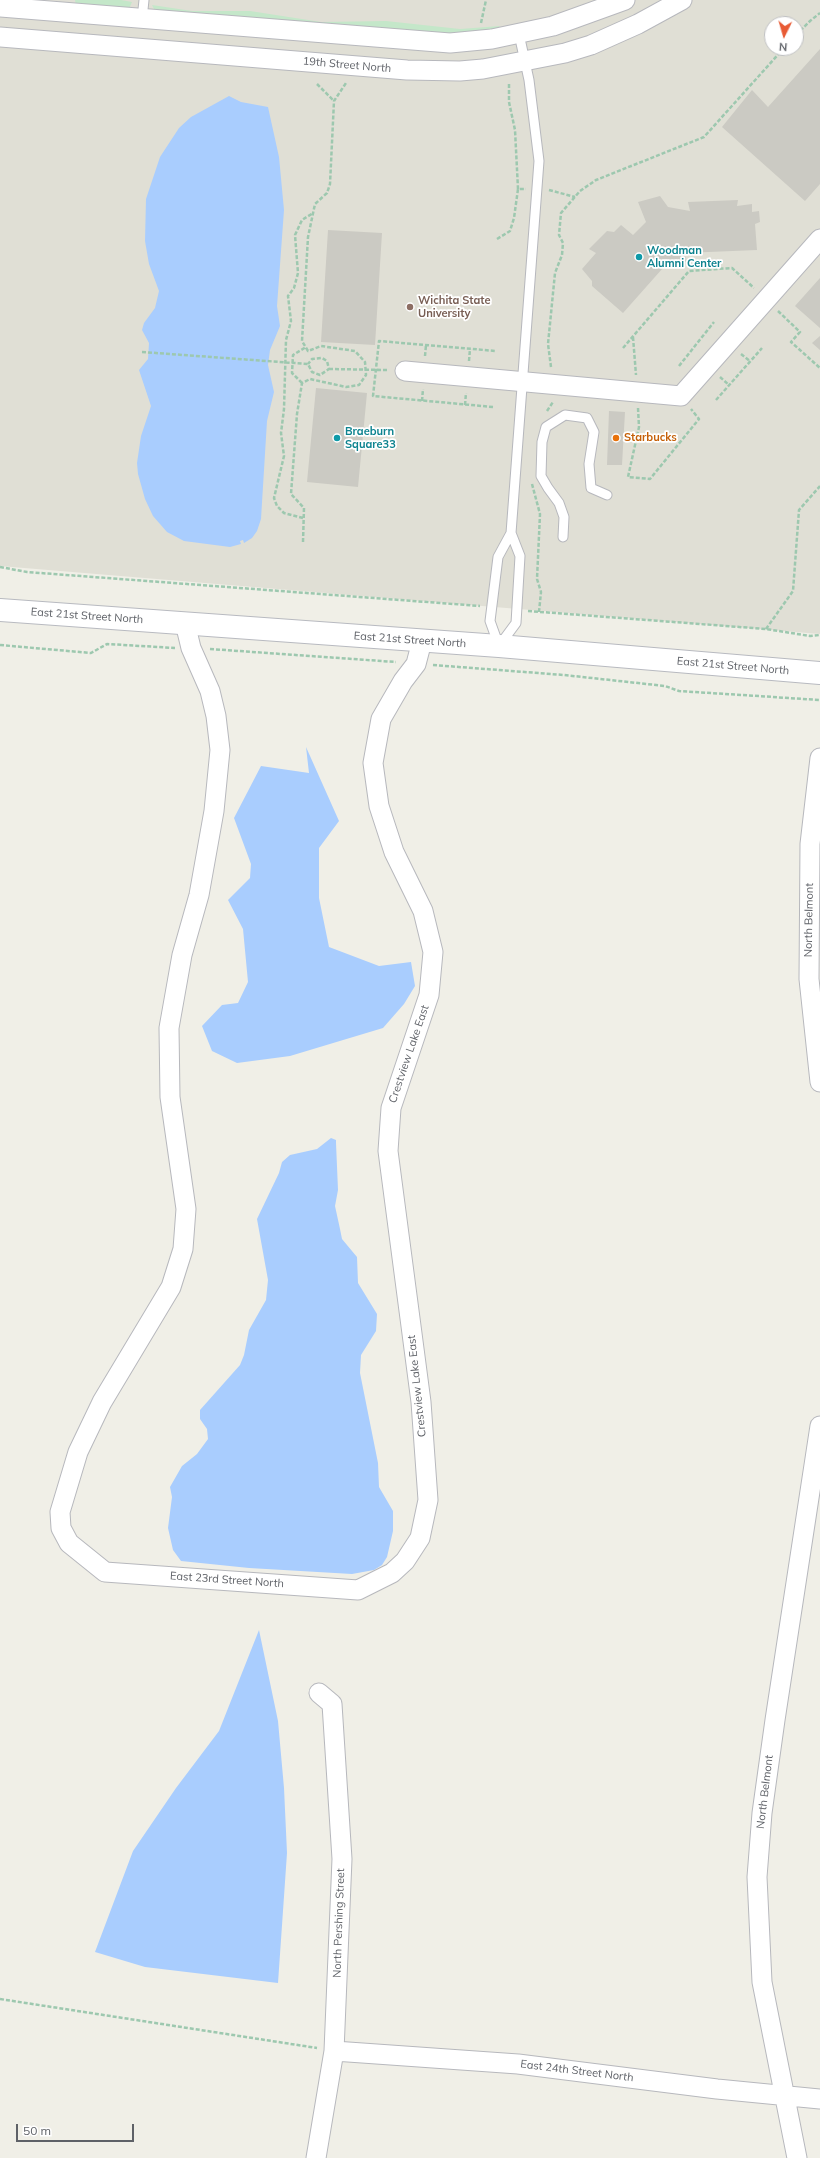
<!DOCTYPE html>
<html>
<head>
<meta charset="utf-8">
<style>
  body { margin:0 }
  #map { position:relative; width:820px; height:2158px; overflow:hidden; background:#f0efe7; font-family:Mulish,sans-serif }
  canvas { display:block }
  .north { position:absolute; left:764px; top:16px; width:40px; height:40px; box-sizing:border-box; background:#fff; border:1px solid #bfc0c2; border-radius:50%; rotate:185deg; font-size:11px; font-weight:700; line-height:16px; text-align:center; color:#5e6167 }
  .north::after { content:''; display:block; margin:auto; width:14px; height:18px; background:#e85b35; clip-path:polygon(50% 0,100% 100%,50% 72%,0 100%) }
  .scale { position:absolute; left:16px; top:2124px; width:118px; height:18px; box-sizing:border-box; border:2px solid #5e6167; border-top:0; padding-left:5px; font-size:12px; line-height:14px; white-space:nowrap; color:#5e6167; -webkit-text-stroke:3px #fff; paint-order:stroke }
</style>
</head>
<body>
<div id="map">
<canvas width="820" height="2158"></canvas>
<div class="north">N</div>
<div class="scale">50 m</div>
</div>
<script>
const context = document.querySelector('canvas').getContext('2d');
context.lineJoin = 'round';
function paint(path, color) { context.fillStyle = color; context.fill(path, 'evenodd'); }
const shape = rows => new Path2D(rows.map(r => 'M' + r).join(''));
function strokePath(path, color, width, dash) { context.strokeStyle = color; context.lineWidth = width; context.lineCap = dash ? 'butt' : 'round'; context.setLineDash(dash || []); context.stroke(path); }
function label(font, color, halo, rows, align = 'center') {
  context.font = font + ' Mulish,sans-serif'; context.lineWidth = 3.5; context.setLineDash([]); context.textBaseline = 'middle'; context.strokeStyle = halo; context.fillStyle = color; for (const [text, x, y, turn = 0] of rows) {
    context.save(); context.translate(x, y); context.rotate((+turn || 0) * Math.PI / 180); context.textAlign = isNaN(turn) ? turn : align; if (halo) context.strokeText(text, 0, 0); context.fillText(text, 0, 0); context.restore();
  }
}
paint(shape([
  [0,0,820,0,820,634,0,566],
  [772,24,796,24,796,48,772,48]
]), '#e0dfd5');
paint(shape([
  [75,0,121,0,132,2,129,9,76,6],
  [152,5,192,11,250,11,321,22,386,21,460,29,500,26,496,29,472,33,427,34,297,23,297,21,289,20,288,23,156,13]
]), '#c4e7c9');
paint(shape([
  [229,96,241,102,268,107,279,157,284,210,277,306,280,326,270,350,268,365,274,392,267,421,261,519,257,531,252,538,244,543,243,540,240,541,241,544,230,547,184,541,167,532,153,516,145,499,138,474,137,463,141,436,151,406,139,370,148,359,149,343,142,330,144,323,155,308,159,291,149,264,145,241,146,199,160,157,179,128,191,117],
  [306,747,339,821,319,848,319,898,329,947,379,966,411,962,415,986,404,1004,383,1028,290,1056,237,1063,212,1051,202,1026,222,1005,238,1003,248,982,243,929,228,900,250,878,251,864,234,818,261,766,309,773],
  [331,1138,336,1140,336,1143,338,1190,335,1206,340,1229,342,1239,357,1257,358,1283,377,1314,376,1331,361,1355,360,1373,378,1463,379,1487,393,1511,393,1531,387,1557,382,1565,374,1570,352,1574,249,1568,181,1561,173,1550,168,1528,172,1497,170,1487,182,1466,197,1454,208,1439,207,1429,200,1419,200,1410,240,1365,244,1355,249,1330,266,1300,268,1280,257,1219,279,1173,282,1162,290,1155,317,1149],
  [259,1630,278,1721,284,1788,287,1853,278,1983,145,1967,95,1952,133,1851,176,1788,219,1731]
]), '#a9cdfe');
paint(shape([
  [820,49,820,184,805,201,722,127,752,90,768,107],
  [660,196,668,207,690,211,688,202,738,200,737,206,752,204,752,212,759,211,760,222,755,224,757,250,684,253,687,261,674,267,670,260,623,313,592,286,592,281,582,269,596,253,589,249,607,231,614,232,621,225,633,235,646,222,638,202],
  [328,230,382,233,375,345,321,342],
  [820,278,820,328,795,306],
  [820,336,820,350,812,343],
  [316,388,367,393,358,487,307,482],
  [609,411,625,412,622,465,607,465]
]), '#cbcac3');
const lane = shape([
  [142,19,144,0],
  [511,533,520,556,516,623,499,646,490,621,498,557,511,533,539,161,529,80,519,34],
  [563,537,564,517,559,503,548,488,541,476,542,442,546,427,565,415,587,418,594,432,589,464,591,488,607,495]
]);
const street = shape([
  [0,7,450,43,492,39,553,26,625,0],
  [0,37,407,70,460,71,483,69,565,53,591,45,638,24,682,0],
  [405,371,681,396,820,239],
  [185,623,191,648,210,691,216,716,220,750,214,811,199,895,182,955,169,1028,170,1097,186,1209,183,1249,171,1287,102,1402,78,1452,60,1512,61,1528,69,1543,105,1572,358,1590,392,1573,405,1561,420,1538,428,1500,421,1402,388,1151,391,1108,429,995,433,952,423,911,394,852,379,806,373,763,381,719,403,681,416,664,422,641],
  [820,758,810,844,809,979,820,1082],
  [334,2051,518,2064,717,2089,820,2099],
  [316,2158,334,2051,342,1859,332,1704,319,1693],
  [797,2158,762,1982,757,1877,762,1813,775,1720,820,1426]
]);
const secondary = shape([
  [0,610,499,646,820,673]
]);
strokePath(lane, '#b7b8bd', 11);
strokePath(street, '#b7b8bd', 21);
strokePath(secondary, '#b8bac0', 24);
strokePath(shape([
  [481,23,486,0],
  [796,35,810,21,820,13],
  [317,84,334,101],
  [509,84,509,102,515,130,518,189],
  [549,190,575,197],
  [497,239,510,231,514,218,518,189,526,189],
  [778,311,800,332,791,342,820,368],
  [633,337,636,375],
  [623,348,689,271,732,268,754,288],
  [142,352,308,364,312,372,320,375,329,369,327,361,322,358,312,359,308,364],
  [741,354,750,361],
  [425,356,426,345],
  [469,361,470,349],
  [679,366,714,322],
  [551,367,548,344,555,273,562,255,563,243,559,235,561,213,580,191,596,180,704,137,784,48],
  [329,369,388,370],
  [720,377,729,385],
  [302,383,292,373,293,355,306,347],
  [716,400,762,348],
  [422,401,423,389],
  [465,405,466,393],
  [493,407,373,396,379,341,496,351],
  [638,408,639,427,628,477,650,479,699,419,691,409],
  [547,411,553,402],
  [532,484,540,514,537,579,541,592,539,612],
  [303,518,284,513,277,506,274,498,284,456,281,433,284,409,286,340,291,321,288,296,294,288,298,273,295,235,302,220,313,213],
  [303,542,304,508,291,494,297,414,302,383,310,379,346,387,359,385,366,375,365,362,355,351,321,346,308,351,302,341,308,237,315,204,327,193,330,184,334,101,346,83],
  [0,567,27,572,480,606],
  [528,611,766,629,810,636,820,635],
  [766,629,793,591,799,510,820,486],
  [0,645,91,653,107,644,175,648],
  [210,649,396,662],
  [433,665,564,675,665,686,679,691,820,700],
  [0,1999,317,2048]
]), '#9dc8af', 2.5, [4, 2]);
strokePath(lane, '#fff', 9);
strokePath(street, '#fff', 19);
strokePath(secondary, '#fff', 22);
for (const [x, y, r, color] of [
  [639,257,4,"#0f9aa8"],
  [410,307,4,"#8d6e63"],
  [337,438,4,"#0f9aa8"],
  [616,438,4,"#e8710a"]
]) { const dot = new Path2D(); dot.arc(x, y, r, 0, 2 * Math.PI); context.fillStyle = color; context.fill(dot); strokePath(dot, '#fff', 1.5); }
label('11px', '#5e6167', '#fff', [
  ["19th Street North",347,65,5],
  ["East 21st Street North",87,616,4],
  ["East 21st Street North",410,640,4],
  ["East 21st Street North",733,666,5],
  ["North Belmont",809,920,-89],
  ["Crestview Lake East",409,1054,-71],
  ["Crestview Lake East",417,1386,-96],
  ["East 23rd Street North",227,1580,4],
  ["North Belmont",765,1792,-83],
  ["North Pershing Street",339,1923,-88],
  ["East 24th Street North",577,2071,7]
]);
label('bold 11px', '#0d838f', '#fff', [
  ["Woodman",647,251],
  ["Alumni Center",647,264],
  ["Braeburn",345,432],
  ["Square33",345,445]
], 'left');
label('bold 11px', '#785e54', '#fff', [
  ["Wichita State",418,301],
  ["University",418,314]
], 'left');
label('bold 11px', '#c56008', '#fff', [
  ["Starbucks",624,438]
], 'left');
</script>
</body>
</html>
